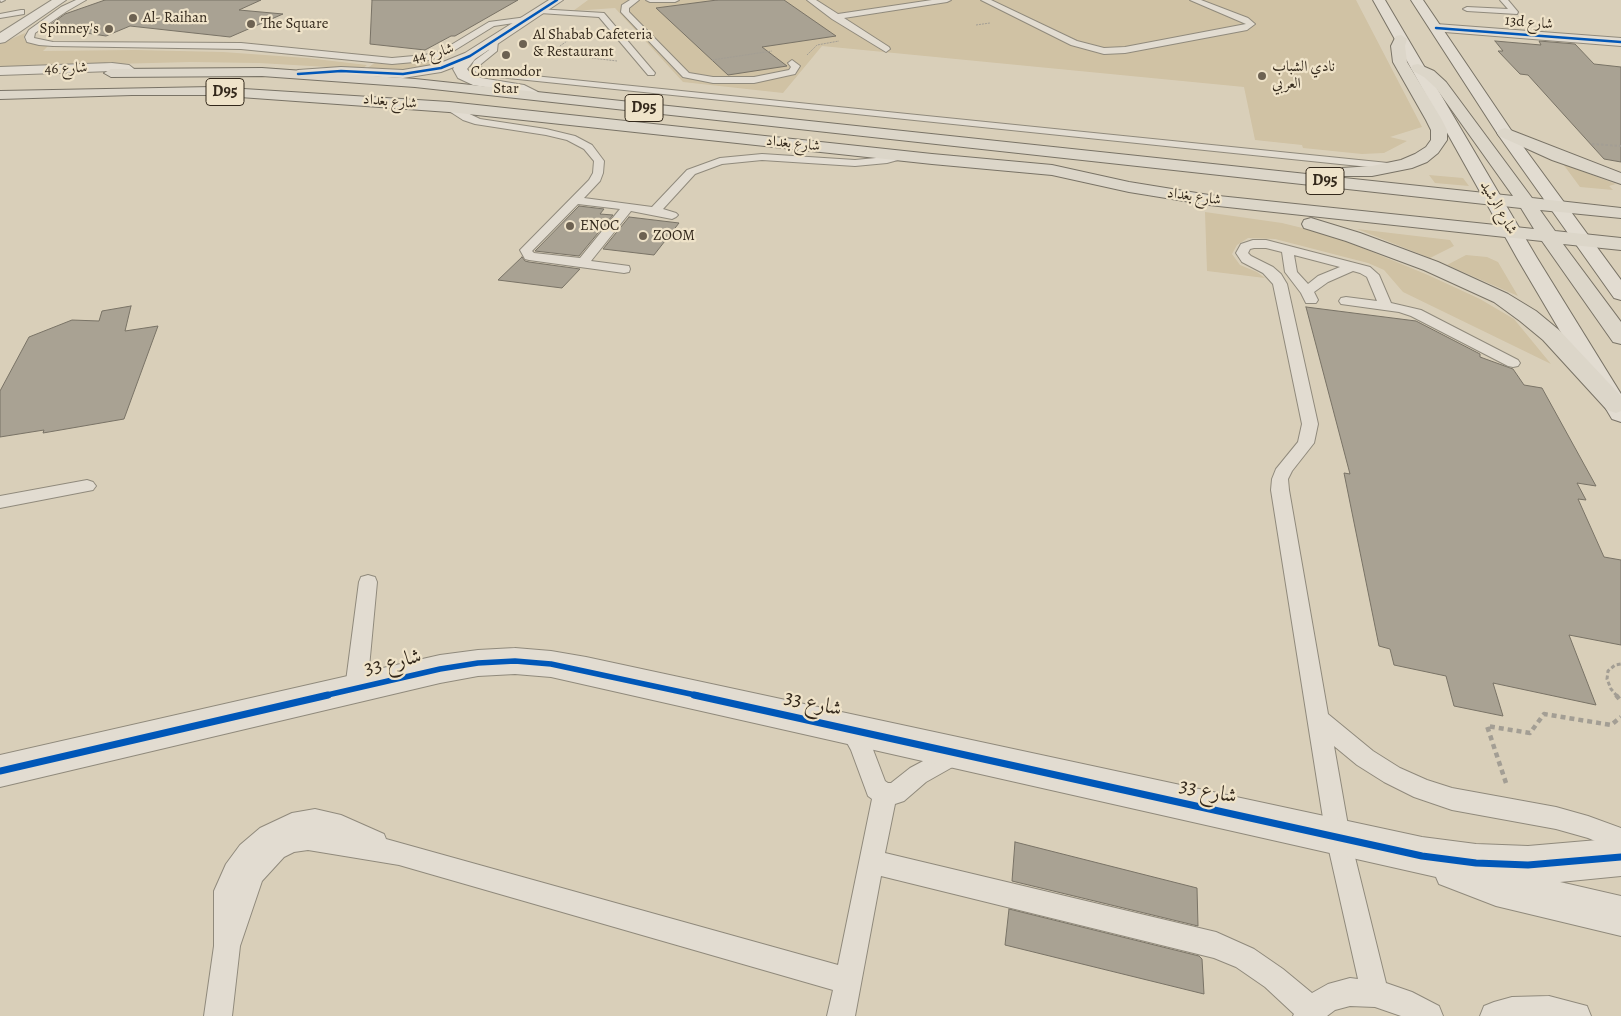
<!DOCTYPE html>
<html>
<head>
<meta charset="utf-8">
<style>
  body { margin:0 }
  canvas { display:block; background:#d9cfb9 }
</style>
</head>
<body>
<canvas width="1621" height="1016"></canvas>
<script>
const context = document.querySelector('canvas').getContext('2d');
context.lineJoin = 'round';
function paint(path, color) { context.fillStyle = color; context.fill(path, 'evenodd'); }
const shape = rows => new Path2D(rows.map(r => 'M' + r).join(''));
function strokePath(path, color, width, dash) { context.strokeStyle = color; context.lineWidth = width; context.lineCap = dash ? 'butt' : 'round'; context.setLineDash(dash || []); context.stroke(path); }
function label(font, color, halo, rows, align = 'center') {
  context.font = font + ' Alegreya,Amiri,serif'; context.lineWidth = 4.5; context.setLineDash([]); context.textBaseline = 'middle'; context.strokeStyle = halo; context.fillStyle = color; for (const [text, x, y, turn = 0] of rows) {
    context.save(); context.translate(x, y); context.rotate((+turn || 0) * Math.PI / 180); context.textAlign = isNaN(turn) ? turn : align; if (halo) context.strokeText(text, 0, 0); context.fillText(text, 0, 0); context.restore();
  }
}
paint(shape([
  [588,0,1356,0,1422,127,1390,137,1407,141,1384,153,1362,154,1303,148,1302,145,1255,140,1244,87,822,46,783,93,683,82,615,8,573,11],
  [25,33,24,39,27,42,48,46,43,51,135,50,223,52,307,58,367,65,362,69,259,63,190,62,0,67,0,44],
  [427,59,447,63,406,71,366,69,376,62],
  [1563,164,1616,184,1609,186,1613,190,1580,187],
  [1429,175,1463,178,1469,186,1435,183],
  [1205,212,1282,223,1331,235,1428,275,1480,299,1514,319,1551,364,1403,292,1384,270,1368,263,1275,239,1248,238,1237,245,1232,254,1240,265,1257,272,1265,278,1207,271],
  [1357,229,1450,240,1454,246,1430,258],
  [1466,255,1487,257,1498,262,1518,296,1447,265]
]), '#d0c2a4');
const building = shape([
  [105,0,261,0,239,10,283,14,230,37,130,26,106,36,47,27,65,14,105,0],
  [372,0,518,0,455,36,451,36,425,50,370,44,372,0],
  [717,0,784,0,836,36,762,47,787,66,728,75,656,8,717,0],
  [1495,41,1541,45,1539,41,1575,44,1594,64,1621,67,1621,162,1604,159,1528,75,1520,74,1498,51,1503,51,1495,41],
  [579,206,604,209,600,214,613,215,579,256,535,251,579,206],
  [629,217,679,223,654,255,603,249,629,217],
  [522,257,525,261,529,262,580,269,562,288,498,280,522,257],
  [131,306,125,331,158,326,124,419,43,433,44,430,0,437,0,391,29,337,72,320,99,321,102,311,131,306],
  [1306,307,1416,321,1480,354,1480,357,1513,369,1524,385,1542,388,1596,486,1577,483,1586,500,1578,499,1604,557,1621,560,1621,645,1569,635,1596,705,1493,683,1503,716,1454,706,1446,676,1394,665,1390,649,1379,646,1344,473,1350,474,1306,307],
  [1015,842,1197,888,1198,926,1012,881,1015,842],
  [1009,909,1199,956,1202,959,1204,994,1005,945,1009,909]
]);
paint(building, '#a9a293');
strokePath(building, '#797366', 1);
const service = shape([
  [0,0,5,0,1,2,0,0],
  [76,0,86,0,67,11,35,33,34,38,53,42,241,43,392,58,425,55,441,51,489,22,527,17,531,19,527,21,494,26,447,55,425,61,392,64,241,49,53,46,39,45,27,42,25,37,29,30,61,7,76,0],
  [630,0,639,0,629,8,629,12,689,73,713,77,754,77,789,70,791,67,788,63,792,60,800,66,795,74,754,83,713,83,683,77,621,12,622,5,630,0],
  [646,0,679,0,675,2,650,2,646,0],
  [807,0,816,0,838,14,932,0,951,0,947,2,844,18,889,47,890,49,886,52,832,19,807,0],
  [981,0,991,0,1077,41,1104,48,1125,47,1246,24,1190,0,1201,0,1248,18,1255,24,1247,30,1125,53,1104,54,1071,45,981,0],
  [1500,0,1508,0,1518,12,1517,14,1467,11,1463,9,1467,7,1508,9,1500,0],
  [537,9,604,13,655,73,654,75,648,75,599,17,540,13,537,13,537,9],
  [21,10,24,10,24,14,0,18,0,14,21,10],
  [491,39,498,41,497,51,481,64,480,66,485,71,1398,164,1403,167,1398,170,479,75,471,67,474,61,489,50,491,39],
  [449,104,480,119,546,129,575,136,592,145,604,161,603,173,600,181,584,198,652,207,687,170,720,158,762,154,855,160,886,157,901,153,906,156,905,158,887,163,855,166,762,160,722,164,695,174,663,209,676,213,678,215,676,217,672,219,631,211,591,261,629,266,630,269,629,272,624,273,529,260,525,259,520,250,589,180,593,173,594,161,584,149,567,140,546,135,475,124,463,120,446,109,444,107,449,104],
  [578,204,620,209,580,258,534,253,532,251,578,204],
  [1253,240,1266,240,1370,267,1379,275,1391,303,1421,310,1518,360,1520,363,1518,366,1513,367,1508,366,1411,316,1399,312,1341,304,1339,301,1341,298,1346,297,1377,301,1367,277,1360,273,1353,271,1328,282,1314,292,1318,300,1316,303,1306,303,1301,293,1285,272,1282,252,1266,248,1254,248,1250,249,1248,253,1251,256,1273,267,1281,274,1287,284,1318,424,1314,443,1292,471,1288,479,1289,490,1328,714,1373,751,1400,768,1427,780,1452,788,1556,807,1588,816,1621,828,1621,852,1588,838,1556,829,1452,810,1414,797,1384,782,1357,765,1334,746,1350,837,1386,983,1412,992,1439,1006,1443,1016,1401,1016,1375,1007,1350,1006,1335,1010,1327,1016,1293,1016,1294,1014,1265,987,1236,967,1214,958,881,876,855,1016,827,1016,833,990,399,865,308,850,294,852,284,857,262,881,240,946,232,1016,204,1016,214,946,214,891,226,864,240,845,260,828,292,813,315,809,341,815,384,834,386,839,838,965,872,799,868,796,851,750,840,730,843,723,851,720,859,723,869,739,885,781,888,783,891,783,910,768,957,743,965,746,968,753,965,760,926,782,904,801,895,804,885,853,1216,932,1254,949,1283,969,1312,993,1328,984,1350,978,1358,979,1326,837,1271,490,1272,479,1276,469,1298,442,1302,424,1273,284,1263,273,1242,262,1236,253,1241,244,1253,240],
  [1294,255,1340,267,1318,276,1308,284,1297,272,1294,255],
  [87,480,93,482,96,486,93,490,0,508,0,496,87,480],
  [368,575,375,577,377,582,367,689,363,695,356,698,349,695,345,689,359,582,361,577,368,575],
  [1549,996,1587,1006,1591,1016,1480,1016,1484,1006,1494,1002,1512,997,1549,996]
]);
const minor = shape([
  [549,0,563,0,475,59,467,69,472,75,481,78,524,85,538,92,540,95,538,98,533,99,515,92,473,85,458,78,453,69,454,67,441,72,403,78,341,75,298,78,291,74,298,70,341,67,403,70,438,64,465,53,549,0],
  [1436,24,1621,38,1621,46,1432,31,1430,28,1436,24],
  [515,648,551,651,586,657,1422,837,1476,844,1528,846,1621,838,1621,876,1560,882,1621,896,1621,936,1496,906,1439,884,1436,877,551,677,515,674,478,676,440,683,0,787,0,755,440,655,478,650,515,648]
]);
const tertiary = shape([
  [52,0,66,0,5,42,0,43,0,33,52,0],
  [112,63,129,65,138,72,131,76,121,72,112,71,0,75,0,67,112,63]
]);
const secondary = shape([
  [1373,0,1385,0,1537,258,1621,394,1621,422,1612,419,1609,414,1517,258,1373,0],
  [1411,0,1423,0,1511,130,1621,280,1621,300,1614,298,1499,136,1411,0]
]);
const primary = shape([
  [1401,35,1407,39,1405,46,1407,62,1442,120,1447,130,1447,140,1438,153,1427,162,1412,168,1372,176,1342,176,1339,172,1342,168,1372,166,1401,160,1415,154,1426,147,1431,140,1431,130,1426,120,1393,62,1391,46,1396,36,1401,35],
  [1418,64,1434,71,1446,82,1532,198,1621,208,1621,218,1540,210,1555,231,1621,238,1621,250,1563,244,1621,322,1621,344,1613,342,1542,241,1209,205,1129,192,1052,175,932,164,449,112,212,95,132,95,0,99,0,91,212,87,449,102,932,154,1052,165,1129,182,1209,195,1534,229,1521,208,415,87,262,76,111,77,104,73,111,69,262,68,415,79,1513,196,1436,88,1424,77,1413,71,1411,68,1413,65,1418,64],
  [1505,128,1621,173,1621,184,1552,160,1499,136,1497,133,1499,130,1505,128],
  [1311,218,1360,233,1438,262,1508,294,1536,311,1559,330,1621,396,1621,411,1616,413,1607,410,1543,340,1520,321,1494,302,1424,270,1346,241,1304,228,1302,224,1304,220,1311,218]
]);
strokePath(service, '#908a7c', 2);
strokePath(minor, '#908a7c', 2);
strokePath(tertiary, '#908a7c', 2);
strokePath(secondary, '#797366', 2);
strokePath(primary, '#797366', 2);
strokePath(shape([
  [976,25,990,23],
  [581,31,560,46,558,48,559,52,566,55,617,61],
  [807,55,817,45,839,41],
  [712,60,772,51]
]), '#a39e94', 1, [2, 1]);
strokePath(shape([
  [1592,144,1621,146]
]), '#a39e94', 2, [2.5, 2]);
strokePath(shape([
  [1617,696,1611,689,1607,679,1608,671,1615,665,1621,664]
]), '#a39e94', 3, [4, 2.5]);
strokePath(shape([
  [1616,695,1621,701],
  [1506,783,1487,726,1530,733,1544,714,1611,725,1621,717]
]), '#a39e94', 4.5, [5, 4]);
paint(service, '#e2dcd1');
paint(minor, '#e2dcd1');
paint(tertiary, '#e2dcd1');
paint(secondary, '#e2dcd1');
paint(primary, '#dcd6c9');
strokePath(shape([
  [1436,28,1621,42],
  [298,74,341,71,403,74,441,68,470,56,557,0]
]), '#0057b8', 2.5);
strokePath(shape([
  [323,696,440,669,478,663,515,661,551,664,700,696]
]), '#0057b8', 5.5);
strokePath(shape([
  [694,695,1422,856,1476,863,1528,865,1621,857],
  [0,771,328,695]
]), '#0057b8', 7);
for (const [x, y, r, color] of [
  [133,18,5,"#6d6252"],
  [251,24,5,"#6d6252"],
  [109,29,5,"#6d6252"],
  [523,44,5,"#6d6252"],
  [506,55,5,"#6d6252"],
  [1262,76,5,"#6d6252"],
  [570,226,5,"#6d6252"],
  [643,236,5,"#6d6252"]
]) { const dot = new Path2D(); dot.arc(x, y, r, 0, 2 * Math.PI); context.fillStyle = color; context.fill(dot); strokePath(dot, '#efe3c9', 2); }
label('15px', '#33281b', '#efe3c9', [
  ["Al- Raihan",143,18],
  ["The Square",261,24],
  ["Spinney's",99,29,"right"],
  ["Al Shabab Cafeteria",533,35],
  ["& Restaurant",533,52],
  ["نادي الشباب",1272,67],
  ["العربي",1272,84],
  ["Commodor",506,72,"center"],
  ["Star",506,89,"center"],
  ["ENOC",580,226],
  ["ZOOM",653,236]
], 'left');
label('15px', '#33281b', '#efe3c9', [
  ["13d شارع",1529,23,5],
  ["شارع 44",433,54,-15],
  ["شارع 46",66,69,-2],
  ["شارع بغداد",390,102,5],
  ["شارع بغداد",793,144,6],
  ["شارع بغداد",1194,197,8],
  ["شارع الرشيد",1498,208,60]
]);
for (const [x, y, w] of [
  [225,92,38],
  [644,108,38],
  [1325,181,38]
]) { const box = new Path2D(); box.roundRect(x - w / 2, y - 13.5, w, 27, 4); context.fillStyle = '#efe3c9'; context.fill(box); strokePath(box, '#33281b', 1); }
label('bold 16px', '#33281b', null, [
  ["D95",225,92],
  ["D95",644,108],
  ["D95",1325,181]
]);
label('21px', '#33281b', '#efe3c9', [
  ["شارع 33",393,663,-13],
  ["شارع 33",813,704,13],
  ["شارع 33",1208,792,12]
]);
</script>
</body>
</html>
